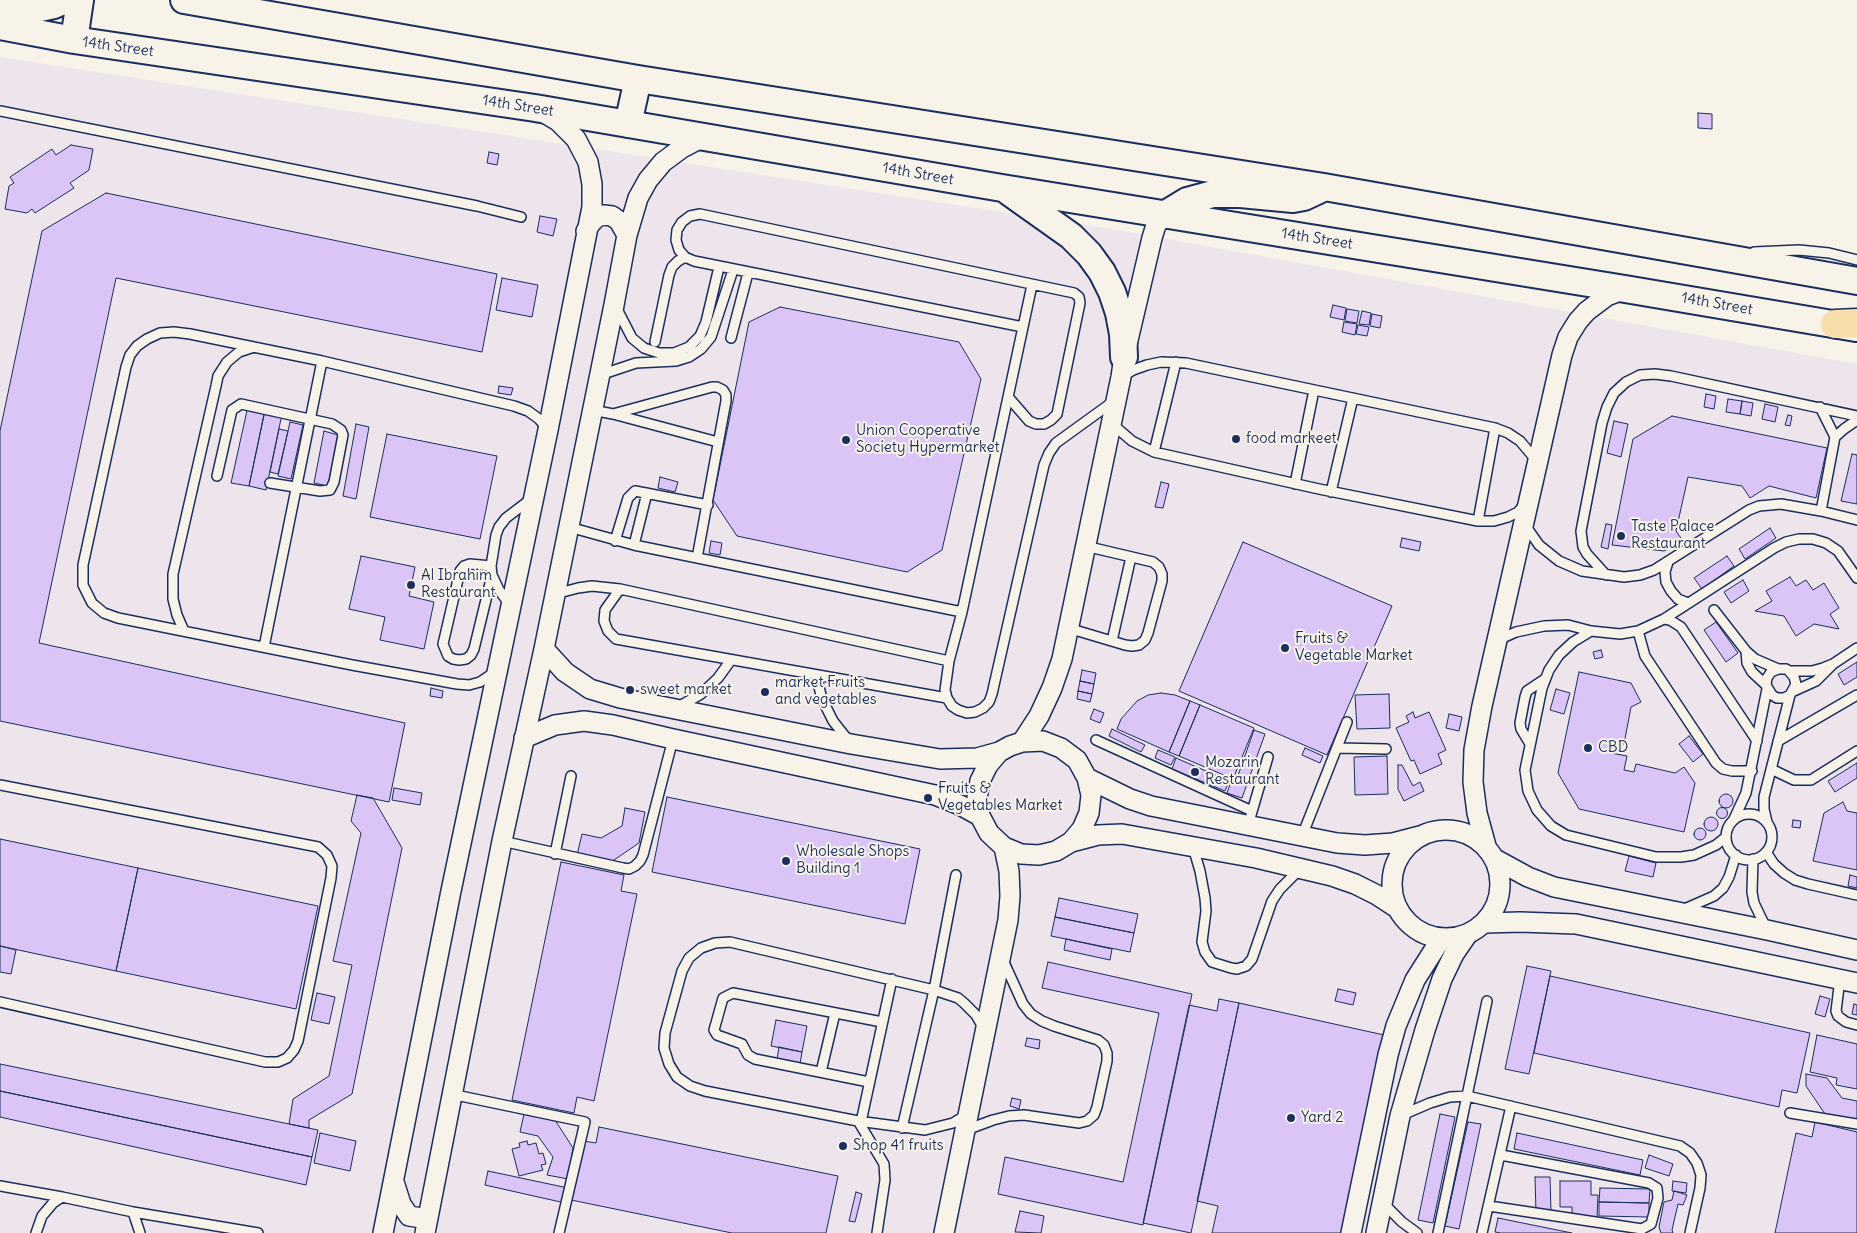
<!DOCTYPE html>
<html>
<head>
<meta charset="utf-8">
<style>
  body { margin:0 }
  canvas { display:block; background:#f7f3e8 }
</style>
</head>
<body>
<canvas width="1857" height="1233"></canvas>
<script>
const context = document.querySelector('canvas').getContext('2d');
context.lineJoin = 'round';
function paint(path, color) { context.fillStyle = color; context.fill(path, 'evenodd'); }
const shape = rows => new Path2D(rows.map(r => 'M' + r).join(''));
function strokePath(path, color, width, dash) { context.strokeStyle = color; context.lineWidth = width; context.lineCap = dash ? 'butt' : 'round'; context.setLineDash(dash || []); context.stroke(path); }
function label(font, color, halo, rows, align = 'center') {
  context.font = font + ' Delius,sans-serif'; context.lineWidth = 4; context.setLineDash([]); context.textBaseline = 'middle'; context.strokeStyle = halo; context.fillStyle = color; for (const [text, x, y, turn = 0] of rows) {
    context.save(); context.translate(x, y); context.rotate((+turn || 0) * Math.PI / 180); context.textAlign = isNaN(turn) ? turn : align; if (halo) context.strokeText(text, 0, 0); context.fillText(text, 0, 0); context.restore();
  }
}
paint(shape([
  [0,57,1118,230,1857,364,1857,1233,0,1233]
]), '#eee5ec');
const building = shape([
  [1698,113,1712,114,1712,129,1698,128,1698,113],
  [71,145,93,149,89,170,70,183,74,188,35,213,32,209,27,213,5,209,9,186,14,183,10,177,52,149,56,155,71,145],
  [489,152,499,154,497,165,487,163,489,152],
  [106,193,497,274,482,352,116,278,39,643,405,723,389,802,0,721,0,431,42,231,106,193],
  [540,216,557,219,553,236,537,232,540,216],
  [502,278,538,285,532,317,496,310,502,278],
  [1333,305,1346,308,1344,320,1330,317,1333,305],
  [780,307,959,342,981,379,942,550,907,572,737,536,713,500,749,322,780,307],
  [1347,309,1359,311,1357,323,1345,321,1347,309],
  [1362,311,1371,313,1369,325,1359,324,1362,311],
  [1372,314,1382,316,1380,328,1370,326,1372,314],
  [1344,322,1357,324,1355,335,1342,332,1344,322],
  [1358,325,1369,327,1367,336,1356,334,1358,325],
  [499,386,513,388,511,395,498,393,499,386],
  [1706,394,1716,396,1714,409,1704,407,1706,394],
  [1728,399,1742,401,1740,414,1726,412,1728,399],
  [1742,401,1753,403,1751,416,1740,414,1742,401],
  [1765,404,1778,407,1775,422,1762,419,1765,404],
  [248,406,265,410,249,486,231,483,248,406],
  [265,410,282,414,266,490,249,486,265,410],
  [1788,415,1792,416,1790,426,1785,425,1788,415],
  [1672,416,1827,448,1816,498,1769,486,1750,498,1742,486,1688,477,1676,531,1683,541,1664,551,1612,545,1633,439,1672,416],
  [1614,421,1628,424,1621,457,1607,453,1614,421],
  [290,422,303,425,291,479,278,476,290,422],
  [356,424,369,427,356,499,343,496,356,424],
  [279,429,288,431,278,474,270,472,279,429],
  [324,431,338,435,328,486,314,483,324,431],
  [387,434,497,456,480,539,370,517,387,434],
  [1852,454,1857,455,1857,504,1841,501,1852,454],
  [660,477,678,482,675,492,658,488,660,477],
  [1161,482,1169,484,1163,508,1155,507,1161,482],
  [1606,524,1612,525,1608,549,1601,547,1606,524],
  [1770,528,1776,538,1745,559,1739,549,1770,528],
  [1402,538,1421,542,1419,551,1400,547,1402,538],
  [711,541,722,543,720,555,709,553,711,541],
  [1243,542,1392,606,1327,755,1179,691,1243,542],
  [361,556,415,567,409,596,434,602,424,649,380,640,385,617,349,609,361,556],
  [1727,556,1734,566,1702,589,1694,578,1727,556],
  [1790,577,1796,586,1806,580,1813,590,1824,583,1839,608,1830,614,1839,629,1814,624,1796,636,1784,616,1755,611,1772,601,1766,591,1790,577],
  [1743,580,1749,591,1731,603,1724,592,1743,580],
  [1716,622,1738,653,1726,662,1704,630,1716,622],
  [1601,650,1603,657,1595,659,1593,652,1601,650],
  [1857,662,1857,677,1844,685,1838,674,1857,662],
  [1082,670,1096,673,1094,684,1080,681,1082,670],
  [1579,672,1631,683,1641,702,1631,707,1624,744,1614,741,1611,753,1627,756,1624,770,1634,772,1636,764,1675,773,1684,767,1695,783,1684,832,1579,809,1558,773,1579,672],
  [1080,681,1094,684,1092,694,1078,691,1080,681],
  [431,688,443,691,442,698,430,696,431,688],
  [1556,689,1570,693,1564,714,1550,710,1556,689],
  [1078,691,1092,694,1090,702,1077,699,1078,691],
  [1161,693,1175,695,1190,701,1169,752,1117,729,1121,719,1137,701,1148,695,1161,693],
  [1389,694,1390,728,1357,729,1355,695,1389,694],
  [1190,701,1200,705,1179,756,1169,752,1190,701],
  [1200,705,1254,728,1233,779,1179,756,1200,705],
  [1094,709,1104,713,1100,723,1090,719,1094,709],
  [1413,712,1415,718,1429,712,1446,750,1438,754,1442,764,1420,774,1414,760,1411,761,1396,728,1409,722,1406,716,1413,712],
  [1449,714,1462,717,1459,731,1446,728,1449,714],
  [1112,729,1145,745,1141,752,1109,736,1112,729],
  [1254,730,1265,734,1242,798,1227,793,1231,782,1235,784,1254,730],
  [1689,736,1703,754,1693,762,1679,744,1689,736],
  [1305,748,1323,756,1320,763,1302,755,1305,748],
  [1158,750,1175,757,1171,765,1155,758,1158,750],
  [1387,756,1388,794,1355,795,1354,757,1387,756],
  [1176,758,1229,781,1225,791,1172,769,1176,758],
  [1857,763,1857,778,1835,792,1828,781,1857,763],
  [1398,765,1402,765,1413,786,1420,782,1424,791,1404,801,1398,789,1398,765],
  [394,788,422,793,420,805,392,800,394,788],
  '1719 801a7 7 0 1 1 14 0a7 7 0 1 1-14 0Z',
  [357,795,373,798,402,848,352,1094,309,1120,309,1128,289,1124,293,1099,329,1076,352,965,333,961,361,833,351,821,357,795],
  [667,797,920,849,905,924,652,872,667,797],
  [1843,802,1847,811,1857,813,1857,870,1813,861,1824,813,1843,802],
  '1716.5 813a5.5 5.5 0 1 1 11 0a5.5 5.5 0 1 1-11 0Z',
  [625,808,645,812,639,843,611,862,577,855,582,834,601,838,622,826,625,808],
  '1704 824a7 7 0 1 1 14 0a7 7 0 1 1-14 0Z',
  [1793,820,1801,821,1800,828,1792,827,1793,820],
  '1694 834a6 6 0 1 1 12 0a6 6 0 1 1-12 0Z',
  [0,839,138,868,116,971,0,946,0,839],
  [1629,856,1656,863,1653,877,1625,871,1629,856],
  [561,862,624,875,621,891,637,894,594,1101,577,1097,574,1113,512,1100,561,862],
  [138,868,318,906,296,1009,116,971,138,868],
  [1850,875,1857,877,1857,888,1848,886,1850,875],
  [1059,898,1138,914,1134,933,1055,917,1059,898],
  [1055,917,1134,933,1130,952,1051,936,1055,917],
  [1066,939,1112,949,1110,960,1064,950,1066,939],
  [0,946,16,950,11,974,0,972,0,946],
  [1048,962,1192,994,1143,1225,998,1194,1005,1157,1123,1182,1159,1013,1042,988,1048,962],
  [1527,966,1551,971,1529,1074,1505,1069,1527,966],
  [1550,976,1810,1033,1797,1093,1782,1090,1779,1107,1534,1053,1550,976],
  [1338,989,1356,993,1353,1005,1335,1001,1338,989],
  [317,993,335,997,329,1024,311,1020,317,993],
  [1820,996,1830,999,1825,1017,1815,1014,1820,996],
  [1219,999,1239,1003,1191,1233,1143,1223,1189,1005,1217,1011,1219,999],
  [1239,1003,1384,1035,1342,1233,1212,1233,1218,1206,1197,1201,1239,1003],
  [1854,1004,1857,1005,1857,1015,1852,1014,1854,1004],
  [776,1020,807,1026,802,1052,771,1046,776,1020],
  [1817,1035,1857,1044,1857,1089,1836,1085,1837,1078,1810,1072,1817,1035],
  [1027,1038,1040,1040,1039,1049,1025,1046,1027,1038],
  [779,1047,802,1052,800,1064,777,1059,779,1047],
  [0,1064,318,1130,312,1157,0,1091,0,1064],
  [1806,1074,1827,1078,1842,1098,1857,1101,1857,1121,1825,1114,1806,1086,1806,1074],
  [0,1091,312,1157,306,1185,0,1117,0,1091],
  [1012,1098,1021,1100,1019,1109,1010,1106,1012,1098],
  [524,1114,555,1120,573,1148,568,1179,547,1175,553,1157,538,1136,520,1132,524,1114],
  [1440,1114,1455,1117,1433,1223,1418,1220,1440,1114],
  [1468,1122,1481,1124,1459,1229,1445,1226,1468,1122],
  [1815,1122,1857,1132,1857,1233,1775,1233,1796,1133,1812,1137,1815,1122],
  [599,1127,838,1176,826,1233,732,1233,571,1200,583,1141,596,1143,599,1127],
  [320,1133,356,1141,350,1171,314,1163,320,1133],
  [1517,1133,1643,1160,1640,1175,1514,1149,1517,1133],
  [527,1141,528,1145,536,1143,539,1154,543,1153,546,1164,541,1165,543,1170,519,1176,512,1149,520,1147,519,1143,527,1141],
  [1649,1155,1673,1164,1669,1176,1645,1168,1649,1155],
  [488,1171,568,1188,565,1203,485,1185,488,1171],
  [1535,1177,1550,1177,1551,1212,1536,1213,1535,1177],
  [1560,1181,1591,1181,1591,1195,1598,1195,1597,1218,1572,1218,1572,1207,1560,1207,1560,1181],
  [1673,1181,1687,1183,1686,1193,1672,1191,1673,1181],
  [1600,1188,1650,1189,1649,1203,1599,1202,1600,1188],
  [1674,1191,1687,1195,1683,1205,1678,1204,1672,1230,1673,1233,1661,1233,1659,1227,1664,1202,1672,1200,1674,1191],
  [856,1192,862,1194,855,1222,849,1221,856,1192],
  [1599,1202,1649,1203,1649,1217,1599,1216,1599,1202],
  [1020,1211,1044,1216,1041,1233,1015,1232,1020,1211],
  [1498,1218,1572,1233,1501,1233,1495,1232,1498,1218]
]);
paint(building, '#dac5f6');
strokePath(building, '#1b2f5e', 1);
const service = shape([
  [0,111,477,206,521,217],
  [1754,252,1799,250,1829,253,1857,260],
  [1032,285,962,612,949,661,945,690,947,698,952,706,958,710,967,713,975,712,983,708,989,702,992,694,1044,465,1049,453,1056,443,1114,401],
  [616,307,632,338,644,348,659,353,674,353,689,347,700,336,706,322,719,267],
  [731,338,748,273],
  [655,342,669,275,672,267,678,261,685,257],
  [600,375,636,363,676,361,689,357,701,349,711,337,733,270],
  [1121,377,1133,370,1147,365,1161,362,1186,363,1495,428,1508,433,1520,441,1536,460],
  [1009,398,1029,421,1036,424,1044,424,1051,420,1057,414,1080,303,1079,297,1074,293,700,214,690,216,682,222,677,230,676,240,679,250,685,257,694,261,1023,327],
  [1820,407,1835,437,1821,511],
  [592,410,613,414,718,442],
  [613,414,712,387,717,387,723,390,726,395,726,401,697,558],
  [1111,423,1132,441,1154,452,1319,489,1478,521,1494,521,1508,517,1518,512,1524,505],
  [1835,437,1844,429,1857,420],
  [1154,452,1176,362],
  [217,476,232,410,241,404,332,424,341,430,343,435,334,482,330,490,320,491,270,483],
  [1295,484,1314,390],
  [1331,492,1353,398],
  [1478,521,1495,428],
  [1525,525,1539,545,1559,561,1582,571,1624,577,1640,575,1654,570,1749,510,1759,506,1781,504,1821,511,1857,520],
  [569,527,634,545,962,612],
  [615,541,628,498,635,491,708,505],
  [634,545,647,493],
  [1668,562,1665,572,1666,582,1671,591,1678,599,1688,603],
  [491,566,470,564,464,566,460,571,443,644,448,656,453,659,459,660,466,659,471,655,474,649,492,575],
  [1606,575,1587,554,1583,547,1581,531,1602,423,1607,407,1614,393,1626,382,1640,375,1655,374,1671,376,1857,416],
  [620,589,605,610,604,621,608,631,616,639,947,698],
  [555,594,578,588,592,586,620,589,949,661],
  [510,605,499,590,492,575,491,566,496,535,499,527,506,518,531,499],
  [1714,610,1746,651,1755,659,1778,669],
  [1664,619,1670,620,1681,627,1757,741],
  [1068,628,1125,645,1132,646,1139,645,1145,640,1148,633,1162,581,1162,574,1159,567,1153,562,1085,546],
  [184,631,177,615,173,599,173,574,216,386,218,376,227,362,239,352,254,347],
  [1591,631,1573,642,1559,655,1549,670,1542,688,1525,770,1528,791,1537,810,1551,826,1566,835,1656,857,1681,857,1694,855,1716,845,1726,837],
  [1638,631,1645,656,1716,763,1723,769,1732,771,1752,771],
  [1498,640,1516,632,1544,626,1568,625,1591,631,1620,634,1638,631,1664,619,1774,548,1786,542,1799,539,1813,539,1826,543,1838,551,1857,578],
  [1112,641,1131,557],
  [264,647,322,361],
  [1746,651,1747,663,1752,672,1766,685,1772,695,1777,698,1784,698,1790,695,1796,684,1794,677,1789,671,1786,669,1778,669,1771,672,1767,678,1766,685],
  [1789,671,1812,671,1823,668,1833,664,1857,648],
  [495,672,480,682,469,685,457,684,352,665,118,618,104,613,92,603,83,585,83,565,126,367,130,355,137,346,147,339,160,333,174,332,190,334,322,361,514,406,528,411,539,419,547,429],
  [816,675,822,699,833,721,848,740],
  [1794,691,1816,681,1832,665],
  [678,707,701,694,718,678,731,660],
  [1096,740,1252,811],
  [1778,741,1857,695],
  [1530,744,1521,729,1520,723,1525,697,1527,691,1545,679],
  [1337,748,1386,749],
  [1771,769,1794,780,1811,780,1857,751],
  [0,785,318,847,327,855,332,866,331,878,298,1041,294,1050,287,1058,278,1062,265,1062,0,1002],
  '1726 837a23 23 0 1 1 46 0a23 23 0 1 1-46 0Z',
  [1251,815,1268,757],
  [1734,819,1746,793,1767,689],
  [1767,822,1764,809,1764,797,1790,695],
  [1302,836,1347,722],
  [502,841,623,868,629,869,635,866,640,861,643,855,673,739],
  [1193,847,1200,871,1205,898,1206,911,1202,942,1205,952,1212,962,1231,968,1237,969,1246,966,1252,959,1272,901,1280,889,1301,868],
  [1766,852,1774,864,1784,873,1795,880,1808,884,1857,895],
  [555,854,571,776],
  [1753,859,1752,892,1754,903,1767,930],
  [1682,910,1714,896,1723,888,1729,877,1736,855],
  [1840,979,1836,1011,1838,1016,1846,1022,1857,1025],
  [821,1072,835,1013],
  [869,1082,755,1059,748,1055,742,1044,717,1035,714,1030,723,998,733,993,882,1022],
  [451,1094,585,1122,559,1233],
  [1790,1113,1857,1124],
  [966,1115,953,1123,925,1130,858,1121,705,1091,690,1086,677,1077,669,1064,664,1048,665,1033,682,971,689,958,701,948,715,943,730,942,934,990,958,998,964,1003,976,1015,984,1029],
  [1402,1115,1430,1103,1450,1097,1467,1096,1680,1146,1690,1153,1697,1163,1701,1175,1700,1188,1690,1233],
  [858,1121,884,1164,885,1180,877,1233],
  [861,1122,892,979],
  [902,1128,934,990,956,875],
  [966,1130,993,1120,1009,1116,1024,1115,1079,1123,1087,1121,1094,1115,1097,1107,1107,1061,1107,1053,1104,1045,1098,1040,1054,1026,1042,1021,1031,1014,1023,1004,1003,960],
  [0,1186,62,1197,133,1212,258,1233],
  [1382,1202,1402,1222,1417,1233],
  [1489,1206,1642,1229,1651,1224,1658,1198,1657,1188,1649,1183,1501,1155],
  [133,1212,140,1233],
  [36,1233,42,1216,53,1203,62,1197],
  [1438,1233,1487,1001],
  [1482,1233,1511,1106]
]);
const minor = shape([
  [586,231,591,223,597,217,604,215,612,216,619,221,627,235],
  [544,649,565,672,590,689,620,698,851,744,940,759,977,758,999,752],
  [524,738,555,725,584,721,613,725,673,739,935,795,960,805,980,816],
  [1022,742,1039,716,1052,688,1062,659,1121,377,1124,357,1152,238,1156,225,1164,215],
  [1087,778,1091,795,1089,813,1082,829,1071,842,1056,851,1039,855,1021,854,1004,847,989,833,980,816,977,798,980,781,988,765,999,752,1010,746,1022,742,1043,741,1061,748,1077,760,1087,778,1130,799,1151,806,1337,843,1365,845,1393,843,1420,836],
  '1392 884a54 54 0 1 1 108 0a54 54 0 1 1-108 0Z',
  [1071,842,1098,835,1122,834,1256,858,1332,876,1355,884,1377,895,1397,908],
  [1486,846,1477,813,1473,782,1474,750,1482,706,1562,355,1568,337,1578,321,1587,311,1607,296,1625,289],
  [1495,859,1528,877,1554,887,1767,930,1857,950],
  [1485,923,1520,922,1576,924,1857,983],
  [394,1182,401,1204,409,1216,422,1218,428,1215],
  [383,1233,451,891,548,430,592,207,592,184,588,162,576,139,558,121,543,112],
  [425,1233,502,841,544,649,614,305,627,235,638,198,648,180,663,162,682,148,703,137],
  [944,1233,1008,920,1010,896,1009,871,1004,847],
  [1351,1233,1388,1055,1396,1026,1415,980,1441,939],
  [1376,1233,1400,1116,1425,1030,1442,979,1454,954,1467,935]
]);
const secondary = shape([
  [184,0,638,79,1324,187,1857,281],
  [0,4,25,8,40,8,54,5,65,0],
  [0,26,74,40,535,108,1002,188,1625,289,1856,328],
  [74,40,80,0],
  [628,124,638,79],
  [1009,192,1071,236,1089,254,1102,272,1112,292,1119,313,1123,334,1124,357],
  [1164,215,1187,201,1213,194,1240,194,1293,199,1304,197,1319,190]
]);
const primary = shape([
  [1835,324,1857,323]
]);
strokePath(service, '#1b2f5e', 12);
strokePath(minor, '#1b2f5e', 22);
strokePath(secondary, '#1b2f5e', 30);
strokePath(primary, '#1b2f5e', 31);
strokePath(service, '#f7f3e8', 9);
strokePath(minor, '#f7f3e8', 19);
strokePath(secondary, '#f7f3e8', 26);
strokePath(primary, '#f8deab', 28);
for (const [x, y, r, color] of [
  [1236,439,5,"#1b2f5e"],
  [846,440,5,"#1b2f5e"],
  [1621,536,5,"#1b2f5e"],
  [411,585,5,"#1b2f5e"],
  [1285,648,5,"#1b2f5e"],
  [630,690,5,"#1b2f5e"],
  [765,692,5,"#1b2f5e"],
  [1588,748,5,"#1b2f5e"],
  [1195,772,5,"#1b2f5e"],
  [928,798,5,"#1b2f5e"],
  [786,861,5,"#1b2f5e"],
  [1291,1118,5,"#1b2f5e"],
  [843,1146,5,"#1b2f5e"]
]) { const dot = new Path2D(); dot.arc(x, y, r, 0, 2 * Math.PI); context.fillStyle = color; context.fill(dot); strokePath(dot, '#f7f3e8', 2); }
label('15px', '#1b2f5e', '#f7f3e8', [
  ["14th Street",118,47,8],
  ["14th Street",518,106,9],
  ["14th Street",918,174,10],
  ["14th Street",1317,239,9],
  ["14th Street",1717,304,10]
]);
label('15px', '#1b2f5e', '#f7f3e8', [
  ["Union Cooperative",856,431],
  ["Society Hypermarket",856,448],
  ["food markeet",1246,439],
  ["Taste Palace",1631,527],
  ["Restaurant",1631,544],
  ["Al Ibrahim",421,576],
  ["Restaurant",421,593],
  ["Fruits &",1295,639],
  ["Vegetable Market",1295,656],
  ["market Fruits",775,683],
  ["and vegetables",775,700],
  ["sweet market",640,690],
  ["CBD",1598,748],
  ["Mozarin",1205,763],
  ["Restaurant",1205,780],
  ["Fruits &",938,789],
  ["Vegetables Market",938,806],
  ["Wholesale Shops",796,852],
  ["Building 1",796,869],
  ["Yard 2",1301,1118],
  ["Shop 41 fruits",853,1146]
], 'left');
</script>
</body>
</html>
